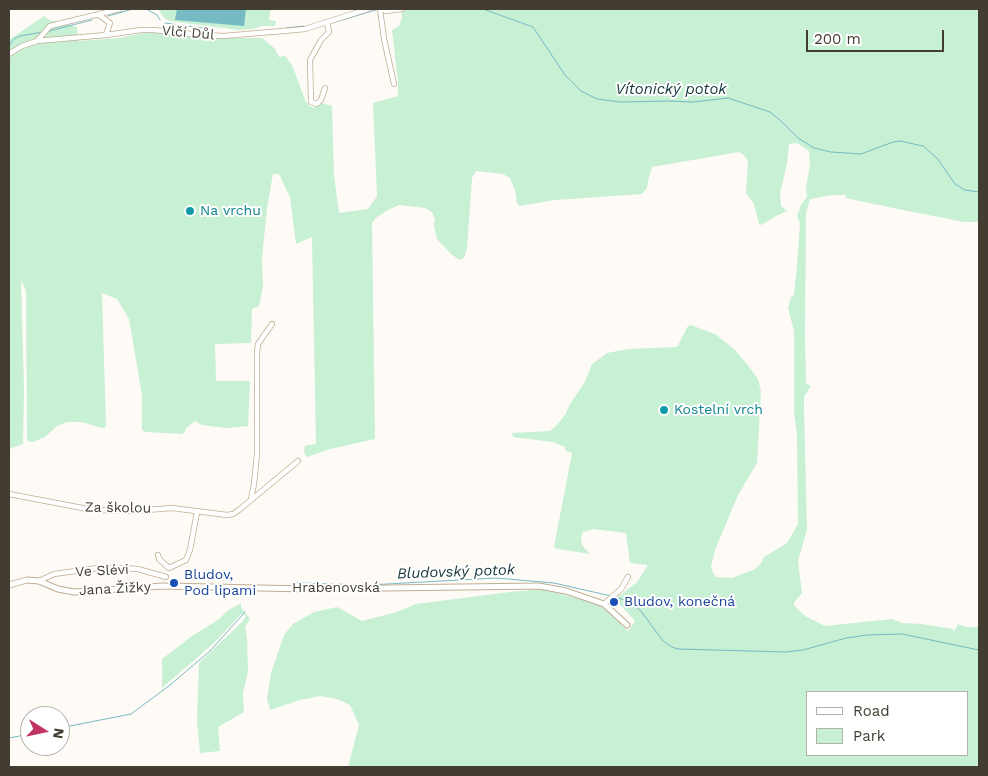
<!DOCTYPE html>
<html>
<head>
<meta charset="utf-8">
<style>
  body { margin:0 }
  #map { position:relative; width:988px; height:776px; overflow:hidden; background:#fefaf5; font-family:"Work Sans",sans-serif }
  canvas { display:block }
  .frame { position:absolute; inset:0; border:10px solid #433c31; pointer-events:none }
  .legend { position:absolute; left:806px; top:691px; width:162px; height:65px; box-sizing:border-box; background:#fff; border:1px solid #b4b1ad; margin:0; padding:6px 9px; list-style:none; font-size:15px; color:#433c31 }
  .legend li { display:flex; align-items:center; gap:10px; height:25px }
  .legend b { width:25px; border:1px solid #b4b1ad }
  .north { position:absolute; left:20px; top:706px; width:50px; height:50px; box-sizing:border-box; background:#fff; border:1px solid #b4b1ad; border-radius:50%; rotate:100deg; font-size:14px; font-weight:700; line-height:20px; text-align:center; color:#433c31 }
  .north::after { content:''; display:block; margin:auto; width:18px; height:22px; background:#c13360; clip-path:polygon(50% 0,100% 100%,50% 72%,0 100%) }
  .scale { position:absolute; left:806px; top:30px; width:138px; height:22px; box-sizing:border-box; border:2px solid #433c31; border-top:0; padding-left:6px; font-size:15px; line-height:18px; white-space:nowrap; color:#433c31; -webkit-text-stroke:4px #fff; paint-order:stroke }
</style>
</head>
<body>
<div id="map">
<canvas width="988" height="776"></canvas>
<div class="frame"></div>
<ul class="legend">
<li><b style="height:6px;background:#fff"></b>Road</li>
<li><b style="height:14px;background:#c7f0d4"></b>Park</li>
</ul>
<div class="north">N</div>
<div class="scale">200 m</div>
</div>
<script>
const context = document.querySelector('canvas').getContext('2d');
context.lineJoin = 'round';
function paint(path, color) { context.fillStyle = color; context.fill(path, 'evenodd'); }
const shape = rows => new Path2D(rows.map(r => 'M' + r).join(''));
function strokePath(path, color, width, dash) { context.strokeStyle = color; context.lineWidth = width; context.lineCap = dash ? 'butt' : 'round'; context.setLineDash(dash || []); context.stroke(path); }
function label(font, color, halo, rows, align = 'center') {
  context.font = font + ' "Work Sans",sans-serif'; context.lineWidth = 4; context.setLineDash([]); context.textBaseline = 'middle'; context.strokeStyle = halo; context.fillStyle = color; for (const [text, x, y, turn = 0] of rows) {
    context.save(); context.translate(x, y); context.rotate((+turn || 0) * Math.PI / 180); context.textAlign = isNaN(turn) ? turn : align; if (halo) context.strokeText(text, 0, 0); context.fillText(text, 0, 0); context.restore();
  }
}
paint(shape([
  [158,9,271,9,269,20,276,21,275,26,262,26,253,29,239,30,169,21,164,18],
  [401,9,979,9,979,222,964,222,903,210,845,198,847,195,832,195,810,199,806,213,805,335,806,383,811,386,804,397,804,408,807,530,798,561,802,593,795,601,794,605,805,616,825,626,892,619,902,623,921,624,953,629,954,632,958,624,966,627,979,627,979,767,348,767,359,725,350,705,337,699,320,696,300,700,270,710,267,699,271,673,284,635,293,624,314,612,337,607,362,621,397,612,416,604,510,592,543,589,587,601,603,607,628,631,635,621,615,599,637,582,648,565,630,563,626,533,593,529,583,532,581,536,582,545,590,554,557,549,554,547,572,453,566,451,565,447,553,442,513,437,512,433,550,431,556,426,565,415,570,404,585,382,592,364,607,353,628,349,677,347,688,326,691,325,715,334,733,348,747,364,758,379,761,392,757,463,738,495,715,550,711,567,713,573,716,577,732,578,755,569,761,563,764,557,787,543,798,524,797,435,794,411,794,331,788,308,791,297,794,295,797,266,800,224,797,216,801,205,807,197,806,187,810,165,809,151,797,143,789,144,787,163,780,194,781,206,787,211,778,215,761,225,759,224,754,204,746,193,748,161,744,155,739,152,652,167,649,177,647,188,642,194,555,200,519,206,517,203,515,190,510,178,503,174,476,171,472,178,467,248,464,258,460,260,452,255,437,239,434,226,435,220,432,212,425,208,399,205,388,210,377,217,372,223,375,439,330,449,307,457,305,455,304,451,305,446,316,444,312,238,314,236,296,244,290,197,279,174,273,174,267,208,262,259,263,286,259,306,252,309,251,343,215,344,216,381,250,381,248,426,226,428,202,425,195,421,186,428,185,432,182,434,146,432,142,430,142,395,129,319,117,299,102,293,106,427,102,428,82,422,67,422,57,426,45,437,33,442,27,441,26,291,21,279,24,390,23,444,9,449,9,40,44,16,51,21,57,21,77,27,78,41,119,38,148,32,225,38,262,38,275,49,279,57,285,56,292,65,306,102,309,105,313,108,322,103,332,106,334,175,339,213,368,209,377,196,373,103,398,96,398,82,392,30,399,26,402,18],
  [807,692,967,692,967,755,807,755],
  [241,603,241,607,250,619,245,627,247,638,248,671,243,693,244,712,218,727,220,751,200,753,197,721,199,663,242,622,246,616,244,613,240,615,215,642,162,688,162,659,192,636,218,620,227,611]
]), '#c7f0d4');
paint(shape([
  [177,9,246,9,244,26,175,20]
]), '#76bac4');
strokePath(shape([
  [146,9,157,15,160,20],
  [483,9,533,27,565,75,581,91,597,99,620,102,668,101,693,102,728,98,770,112,780,120,798,138,814,148,831,152,861,154,893,142,900,141,923,146,937,158,955,184,965,190,979,192],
  [108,16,133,9],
  [165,23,203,28],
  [332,23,379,9],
  [286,28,304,26],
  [49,31,92,20],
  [9,46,14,39,20,36,43,32],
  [297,583,369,585,496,578,554,583,611,596],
  [615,597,628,601,641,611,663,641,672,647,678,649,786,652,803,650,846,638,867,635,902,634,979,650],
  [60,728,131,714,170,685,210,651,245,612],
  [9,738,30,734]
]), '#76bac4', 1);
const minor = shape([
  [380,9,384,39,394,84],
  [382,9,386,11,402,9],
  [99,15,110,23,106,35],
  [37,41,50,26,120,9],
  [9,54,22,46,37,41,106,35,141,30,154,30,179,33,223,36,295,30,305,29,368,9],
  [325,88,321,100,317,104,311,102,310,60,321,40,329,32,327,22],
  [9,494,93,510,134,511,172,508,227,515,233,514,239,510,298,461],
  [251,499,254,484,257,454,257,353,258,344,272,324],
  [158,555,159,559,169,568],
  [169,568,186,560,190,550,197,512],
  [39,581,54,574,98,568,120,568,138,569,166,577],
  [604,604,621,589,628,577]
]);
const tertiary = shape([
  [9,585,27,580,39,581,58,589,74,592,163,586,307,589,539,586,566,591,604,604,627,625]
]);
strokePath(minor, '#bfae93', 6);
strokePath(tertiary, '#bfae93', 7);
strokePath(minor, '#fff', 4.5);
strokePath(tertiary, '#fff', 5);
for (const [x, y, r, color] of [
  [190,211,5,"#0f9aa8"],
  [664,410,5,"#0f9aa8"],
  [174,583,5,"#1a4fb4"],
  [614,602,5,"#1a4fb4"]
]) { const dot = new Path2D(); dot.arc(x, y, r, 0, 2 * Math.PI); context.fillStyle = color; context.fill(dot); strokePath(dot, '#fff', 2); }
label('14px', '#433c31', '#fff', [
  ["Vlčí Důl",188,33,5],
  ["Za školou",118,508,1],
  ["Ve Slévi",102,571,-3],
  ["Hrabenovská",336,588],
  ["Jana Žižky",115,589,-3]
]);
label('14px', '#0d838f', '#fff', [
  ["Na vrchu",200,211],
  ["Kostelní vrch",674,410]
], 'left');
label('14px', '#164399', '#fff', [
  ["Bludov,",184,575],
  ["Pod lipami",184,591],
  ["Bludov, konečná",624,602]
], 'left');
label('italic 15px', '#13353a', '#fff', [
  ["Vítonický potok",671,90],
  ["Bludovský potok",456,572,-2]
]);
</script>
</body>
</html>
